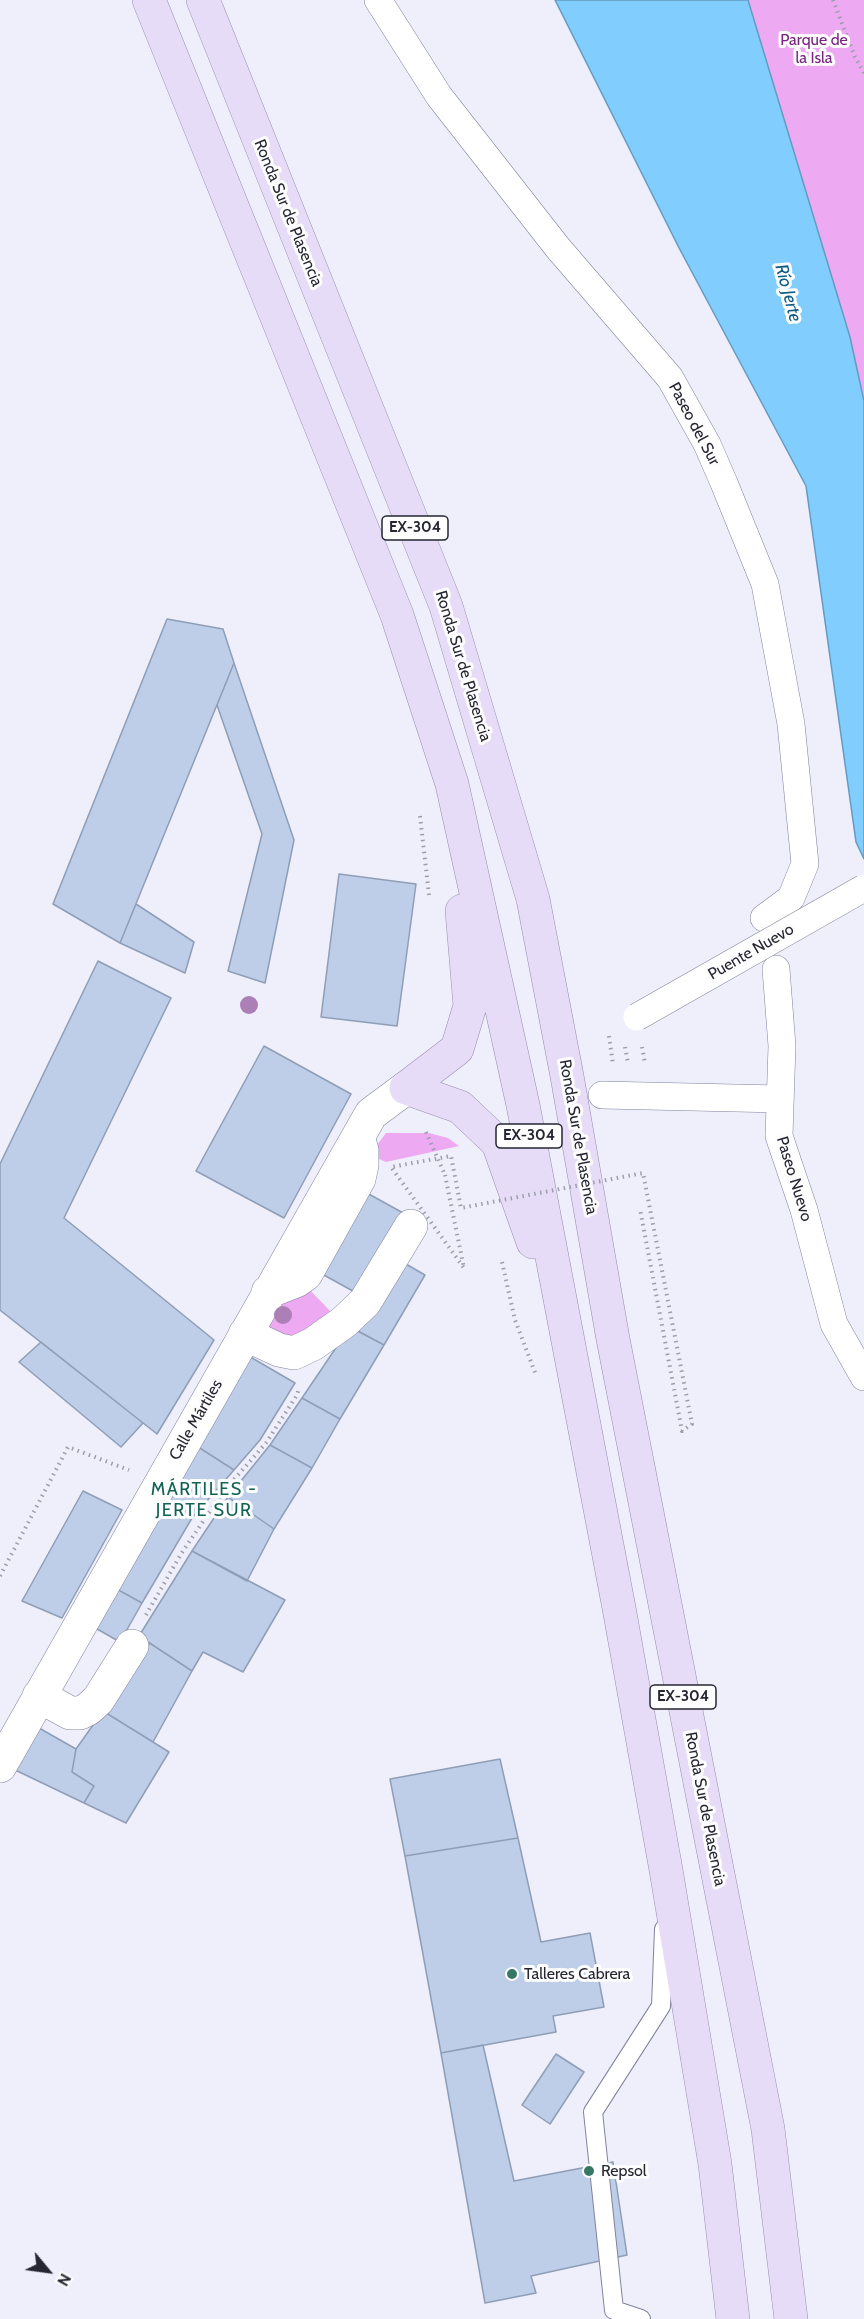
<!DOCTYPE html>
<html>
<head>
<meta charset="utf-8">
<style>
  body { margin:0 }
  #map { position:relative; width:864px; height:2319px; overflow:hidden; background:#eeeffb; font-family:Cabin,sans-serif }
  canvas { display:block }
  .north { position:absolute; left:18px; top:2241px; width:60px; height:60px; -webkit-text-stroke:4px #fdfdfd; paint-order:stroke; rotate:119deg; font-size:16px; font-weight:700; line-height:24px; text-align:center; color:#252631 }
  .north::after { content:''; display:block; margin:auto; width:21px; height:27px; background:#252631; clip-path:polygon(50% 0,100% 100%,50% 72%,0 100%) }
</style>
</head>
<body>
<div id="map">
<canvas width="864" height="2319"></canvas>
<div class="north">N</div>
</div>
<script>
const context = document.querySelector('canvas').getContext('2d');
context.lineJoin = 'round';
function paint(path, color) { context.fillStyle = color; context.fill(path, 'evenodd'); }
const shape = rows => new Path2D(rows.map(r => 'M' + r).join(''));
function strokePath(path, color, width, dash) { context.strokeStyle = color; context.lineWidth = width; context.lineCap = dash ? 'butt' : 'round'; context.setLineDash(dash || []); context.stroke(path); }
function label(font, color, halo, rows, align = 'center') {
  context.font = font + ' Cabin,sans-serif'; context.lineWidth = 6; context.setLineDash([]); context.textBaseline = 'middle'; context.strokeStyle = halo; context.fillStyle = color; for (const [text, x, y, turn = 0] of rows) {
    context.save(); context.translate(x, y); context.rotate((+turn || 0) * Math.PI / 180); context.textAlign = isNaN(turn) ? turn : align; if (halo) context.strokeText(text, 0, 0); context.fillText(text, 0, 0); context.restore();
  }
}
paint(shape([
  [748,0,864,0,864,401,850,337],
  [386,1133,429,1133,448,1138,459,1146,386,1162,379,1159,377,1155,377,1145],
  [305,1285,333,1314,295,1335,284,1337,259,1327,275,1299]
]), '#eea9f3');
const water = shape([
  [555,0,748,0,850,337,864,401,864,859,856,842,806,486,678,246,555,0]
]);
paint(water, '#81cdfe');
strokePath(water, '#659bc0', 1.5);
const building = shape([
  [167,619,223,629,234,663,120,943,53,904,167,619],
  [234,663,294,840,265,983,228,971,262,834,217,705,234,663],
  [339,874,416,884,397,1026,321,1017,339,874],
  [136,904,194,942,185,973,120,943,136,904],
  [98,961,171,998,64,1218,214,1340,157,1434,0,1310,0,1164,98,961],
  [264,1046,351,1094,284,1218,196,1171,264,1046],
  [367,1193,405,1214,360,1295,322,1274,367,1193],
  [399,1260,425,1275,384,1345,358,1331,399,1260],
  [350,1327,384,1345,340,1419,302,1398,350,1327],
  [41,1342,143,1423,121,1447,19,1362,41,1342],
  [247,1355,295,1383,260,1440,234,1470,192,1443,247,1355],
  [302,1398,340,1419,312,1468,270,1445,302,1398],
  [192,1443,234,1470,192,1518,162,1500,192,1443],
  [270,1445,312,1468,274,1529,228,1497,270,1445],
  [83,1491,122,1510,62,1618,22,1601,83,1491],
  [228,1497,274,1529,247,1581,192,1551,228,1497],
  [162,1500,192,1518,142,1603,113,1587,162,1500],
  [192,1551,285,1600,243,1672,203,1652,192,1671,139,1636,192,1551],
  [113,1587,142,1603,120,1642,90,1625,113,1587],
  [150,1643,192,1671,153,1742,103,1711,150,1643],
  [103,1711,169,1752,126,1823,84,1803,94,1786,72,1772,76,1749,103,1711],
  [39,1728,76,1749,72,1772,94,1786,84,1803,13,1769,39,1728],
  [500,1759,518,1838,405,1856,390,1779,500,1759],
  [518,1838,541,1942,590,1933,604,2007,553,2016,556,2032,441,2053,405,1856,518,1838],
  [483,2045,514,2181,613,2162,627,2255,531,2276,536,2293,485,2303,441,2053,483,2045],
  [556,2054,584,2072,550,2124,522,2105,556,2054]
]);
paint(building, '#becee8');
strokePath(building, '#8f9eb7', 1.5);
const service = shape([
  [641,2319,614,2310,593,2112,661,2006,664,1929]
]);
const pedestrian = shape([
  [378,0,439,96,558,248,670,378,707,444,724,483,765,584,791,724,805,864,791,898,764,918],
  [776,969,782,1046,779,1136,804,1210,834,1324,864,1377],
  [602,1095,780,1099]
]);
const minor = shape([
  [268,1292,296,1281,306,1274,359,1179,362,1165,362,1150,358,1137],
  [245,1334,279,1350,294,1353,313,1344,344,1322,365,1302,411,1226],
  [39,1696,70,1713,80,1713,88,1709,98,1700,132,1646],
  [0,1766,371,1114,406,1088]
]);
const primary = shape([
  [149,0,397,615,452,784,523,1105,619,1608,666,1870,715,2164,733,2319],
  [203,0,446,606,533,899,567,1076,613,1339,768,2129,791,2319],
  [406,1088,457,1049,470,1006,462,911],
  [406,1088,460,1107,498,1143,533,1242]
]);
strokePath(service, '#80829d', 20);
strokePath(pedestrian, '#80829d', 28);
strokePath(minor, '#80829d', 34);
strokePath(primary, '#988dae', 34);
strokePath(shape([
  [833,0,855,57,864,73],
  [420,816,429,895],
  [609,1036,613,1064],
  [625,1047,628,1063],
  [642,1047,645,1063],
  [426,1132,445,1175],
  [502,1262,515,1320,536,1375],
  [0,1576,68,1447,129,1470],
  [146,1615,181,1554,223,1492,266,1443,297,1395,299,1388]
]), '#9d9ea9', 4, [1.5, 4.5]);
strokePath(service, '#fff', 18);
strokePath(pedestrian, '#fff', 27);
strokePath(minor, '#fff', 33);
strokePath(primary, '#e6dcf7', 33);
const pedestrianBridge = shape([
  [637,1017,864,888]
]);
strokePath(pedestrianBridge, '#80829d', 28, []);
strokePath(shape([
  [445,1175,464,1268,391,1167,451,1156,461,1208,643,1173,692,1424,682,1431,640,1209]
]), '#9d9ea9', 4, [1.5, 4.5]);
strokePath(pedestrianBridge, '#fff', 27);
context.fillStyle = '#ac7fb6';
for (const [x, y] of [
  [249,1005],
  [283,1315]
]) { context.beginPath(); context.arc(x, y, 9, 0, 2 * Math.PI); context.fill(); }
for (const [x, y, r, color] of [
  [512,1974,6,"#367766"],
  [589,2171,6,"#367766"]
]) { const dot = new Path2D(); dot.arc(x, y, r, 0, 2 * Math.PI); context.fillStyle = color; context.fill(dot); strokePath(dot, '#fdfdfd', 2); }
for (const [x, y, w] of [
  [415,528,66],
  [529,1136,66],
  [683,1697,66]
]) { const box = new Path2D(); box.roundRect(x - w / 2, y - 12, w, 24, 4.5); context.fillStyle = '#fdfdfd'; context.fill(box); strokePath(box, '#252631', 1.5); }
label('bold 15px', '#252631', null, [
  ["EX-304",415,528],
  ["EX-304",529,1136],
  ["EX-304",683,1697]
]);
label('16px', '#76247e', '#fdfdfd', [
  ["Parque de",814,40],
  ["la Isla",814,58]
]);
label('16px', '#252631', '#fdfdfd', [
  ["Ronda Sur de Plasencia",288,213,68],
  ["Paseo del Sur",694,424,62],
  ["Ronda Sur de Plasencia",463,666,73],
  ["Puente Nuevo",751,952,-30],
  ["Ronda Sur de Plasencia",578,1137,80],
  ["Paseo Nuevo",794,1179,73],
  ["Calle Mártiles",196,1420,-60],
  ["Ronda Sur de Plasencia",705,1809,79]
]);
label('16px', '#252631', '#fdfdfd', [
  ["Talleres Cabrera",524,1974],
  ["Repsol",601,2171]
], 'left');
label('italic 18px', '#105c85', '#fdfdfd', [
  ["Río Jerte",788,293,75]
]);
context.letterSpacing = '1.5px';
label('18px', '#106352', '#fdfdfd', [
  ["MÁRTILES -",204,1490],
  ["JERTE SUR",204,1511]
]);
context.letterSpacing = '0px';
</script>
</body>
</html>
